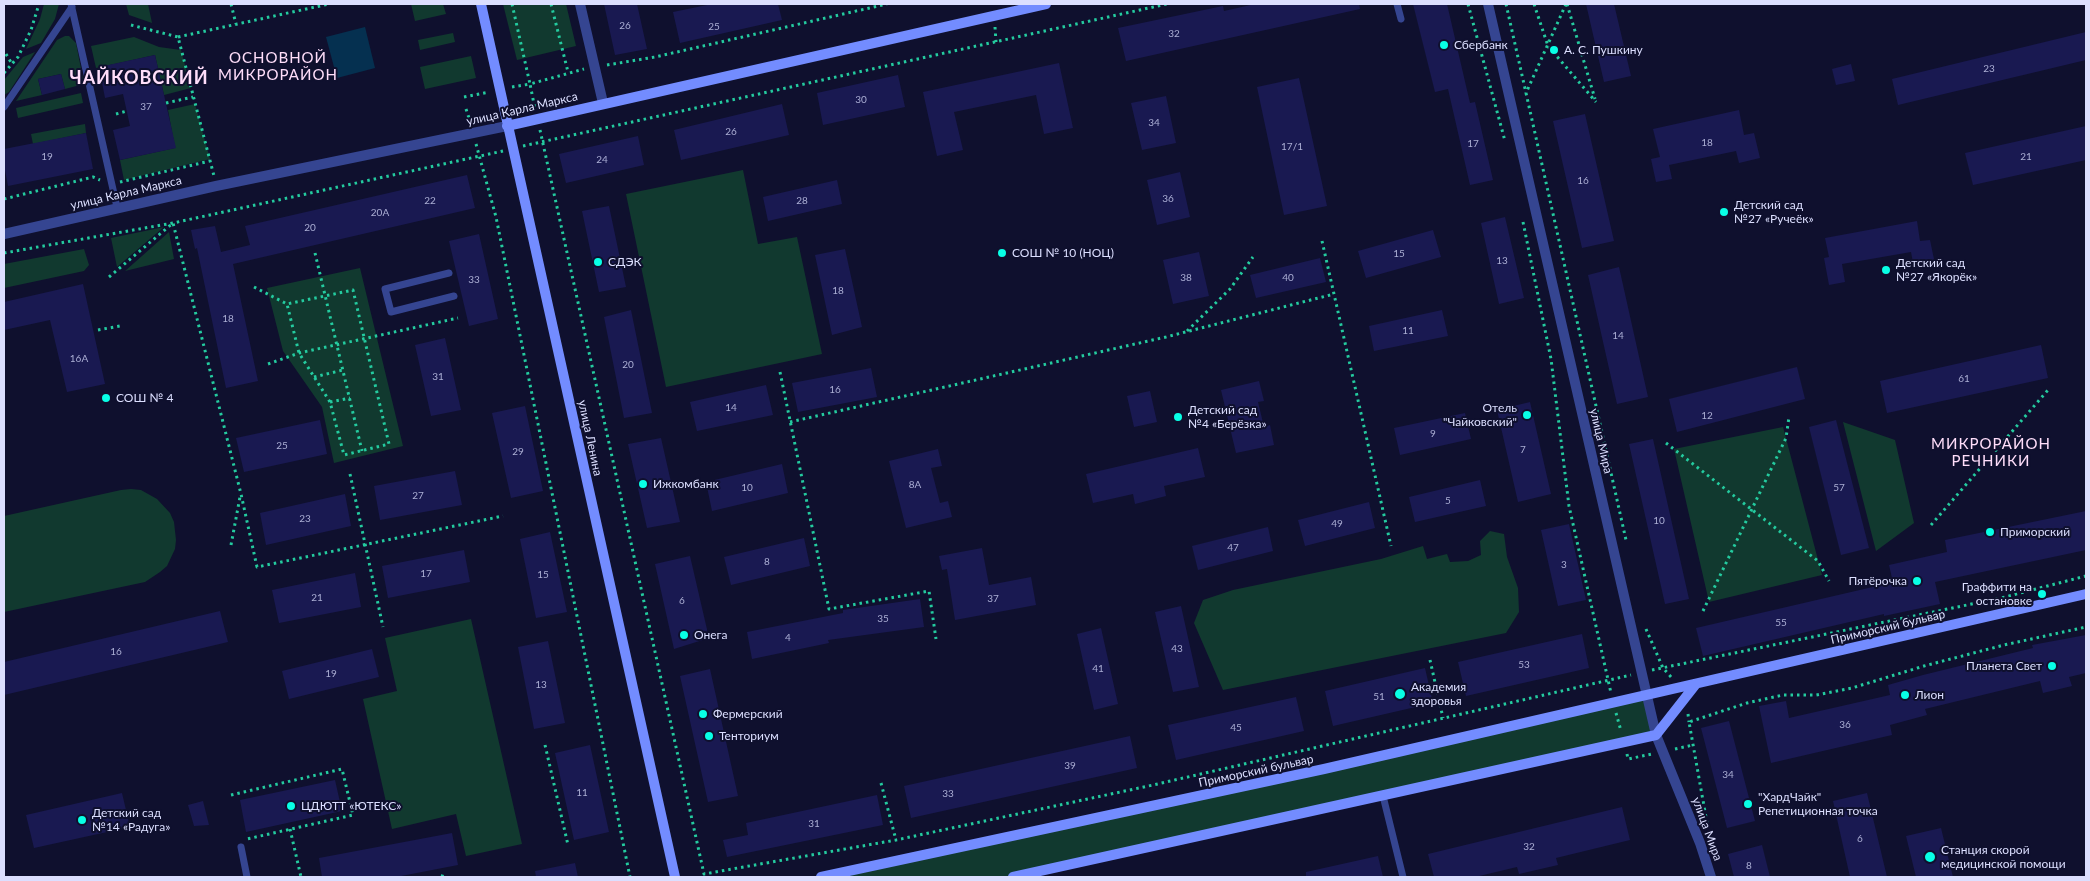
<!DOCTYPE html>
<html>
<head>
<meta charset="utf-8">
<style>
  body { margin:0 }
  #map { position:relative; width:2090px; height:881px; overflow:hidden; background:#0f102e; font-family:Lato,sans-serif }
  canvas { display:block }
  .frame { position:absolute; inset:0; border:5px solid #dcdfff; pointer-events:none }
</style>
</head>
<body>
<div id="map">
<canvas width="2090" height="881"></canvas>
<div class="frame"></div>
</div>
<script>
const context = document.querySelector('canvas').getContext('2d');
context.lineJoin = 'round';
function paint(path, color) { context.fillStyle = color; context.fill(path, 'evenodd'); }
const shape = rows => new Path2D(rows.map(r => 'M' + r).join(''));
function strokePath(path, color, width, dash) { context.strokeStyle = color; context.lineWidth = width; context.lineCap = dash ? 'butt' : 'round'; context.setLineDash(dash || []); context.stroke(path); }
function label(font, color, halo, rows, align = 'center') {
  context.font = font + ' Lato,sans-serif'; context.lineWidth = 4; context.setLineDash([]); context.textBaseline = 'middle'; context.strokeStyle = halo; context.fillStyle = color; for (const [text, x, y, turn = 0] of rows) {
    context.save(); context.translate(x, y); context.rotate((+turn || 0) * Math.PI / 180); context.textAlign = isNaN(turn) ? turn : align; if (halo) context.strokeText(text, 0, 0); context.fillText(text, 0, 0); context.restore();
  }
}
paint(shape([
  [44,4,59,4,55,19,41,43,26,49,40,19],
  [126,4,148,4,152,23,129,15],
  [411,4,443,4,446,14,415,21],
  [503,4,566,4,576,46,517,60],
  [453,33,455,42,420,50,418,40],
  [65,36,69,36,76,43,84,84,65,89,61,74,38,79,42,95,16,101,57,40],
  [134,37,159,47,181,50,191,88,164,95,155,55,96,68,91,46],
  [35,52,9,92,4,95,4,80,23,57],
  [471,56,476,78,425,89,420,67],
  [81,93,83,103,18,118,16,108],
  [195,104,210,159,124,180,120,160,175,148,168,110],
  [85,124,86,133,33,144,31,134],
  [743,170,758,244,797,237,822,354,666,387,626,194],
  [164,227,117,267,111,238],
  [169,232,174,259,125,271],
  [84,249,89,265,84,271,4,288,4,264],
  [360,268,403,446,334,463,322,407,283,351,267,288],
  [1843,422,1895,440,1914,523,1876,551],
  [1783,427,1822,575,1709,602,1674,449],
  [131,489,141,490,157,499,170,513,174,522,176,540,175,549,167,566,160,572,145,582,4,612,4,516,121,490],
  [1490,531,1504,534,1507,557,1518,588,1519,612,1506,633,1223,690,1194,623,1203,600,1233,590,1381,559,1423,546,1427,559,1447,554,1450,562,1468,561,1481,555,1480,541],
  [471,619,522,844,466,856,456,814,392,829,363,699,397,691,385,638],
  [1646,696,1656,735,1013,877,821,877]
]), '#11392f');
paint(shape([
  [365,27,375,68,337,78,326,37]
]), '#053050');
paint(shape([
  [604,4,637,4,647,49,615,55],
  [712,4,778,4,782,20,680,43,673,12],
  [1255,4,1359,4,1360,9,1126,61,1118,28,1223,6,1224,11],
  [1413,4,1447,4,1470,103,1475,102,1493,180,1470,185,1448,89,1435,92],
  [1586,4,1614,4,1631,76,1604,82],
  [2086,32,2086,60,1898,105,1892,79],
  [155,55,176,148,120,160,113,130,130,126,123,94,105,98,99,67],
  [1059,63,1073,128,1044,134,1036,95,954,112,963,150,937,156,923,92],
  [1851,64,1855,81,1836,85,1832,69],
  [61,74,65,89,42,95,38,79],
  [898,75,905,107,823,125,817,93],
  [1299,78,1327,206,1284,215,1257,87],
  [1166,96,1176,143,1142,150,1131,103],
  [782,104,789,135,681,160,674,130],
  [1739,110,1744,135,1754,133,1760,158,1739,163,1736,151,1669,165,1672,179,1656,182,1651,159,1660,157,1653,129],
  [1585,114,1614,241,1582,248,1553,121],
  [2086,126,2086,160,1973,185,1965,153],
  [86,133,93,169,8,186,4,165,4,149],
  [638,136,644,165,566,183,559,154],
  [1180,172,1190,217,1157,225,1147,180],
  [467,175,475,208,233,264,258,381,226,388,197,248,195,249,191,230,215,226,221,252,250,245,245,226],
  [837,180,842,204,768,221,763,197],
  [609,206,626,287,599,292,582,211],
  [1505,217,1524,298,1499,304,1481,223],
  [1917,221,1920,241,1930,240,1935,264,1914,268,1911,252,1842,264,1845,282,1829,285,1824,258,1829,257,1825,238],
  [1433,230,1441,257,1366,278,1358,251],
  [479,234,498,319,469,326,449,241],
  [845,249,862,327,832,335,815,255],
  [1199,252,1209,296,1173,304,1163,260],
  [1320,258,1326,282,1256,298,1250,275],
  [1619,267,1648,397,1617,404,1588,275],
  [83,284,105,384,67,392,50,320,4,330,4,302],
  [631,310,652,413,624,418,604,317],
  [1442,310,1448,336,1374,351,1369,326],
  [445,338,461,410,431,416,415,345],
  [2041,345,2048,378,1887,413,1880,381],
  [1797,367,1805,399,1677,432,1669,399],
  [871,368,877,397,798,412,792,383],
  [1259,381,1264,401,1258,402,1264,427,1270,425,1274,445,1236,453,1221,390],
  [766,385,773,415,697,431,690,402],
  [1150,391,1157,422,1134,427,1127,396],
  [1530,402,1551,494,1518,502,1497,410],
  [525,406,543,491,511,498,492,413],
  [1465,413,1471,439,1400,455,1394,428],
  [320,420,327,454,244,472,236,438],
  [1836,420,1869,548,1841,555,1809,427],
  [661,438,680,522,647,528,628,444],
  [1653,439,1689,599,1665,604,1629,444],
  [1198,448,1205,477,1164,486,1166,496,1135,504,1133,494,1093,503,1086,474],
  [938,449,942,466,931,468,940,503,948,501,952,517,906,528,889,461],
  [782,464,788,493,712,511,706,482],
  [455,471,462,505,380,520,374,486],
  [1480,480,1486,506,1415,522,1409,497],
  [345,494,351,526,266,545,260,513],
  [1369,502,1375,528,1305,546,1298,520],
  [2086,511,2086,550,1935,582,1940,604,1884,616,1884,614,1703,656,1696,628,1877,586,1876,581,1892,578,1889,565,1947,552,1945,540],
  [1569,524,1586,600,1558,606,1541,530],
  [1268,527,1273,551,1198,570,1192,546],
  [550,532,567,612,536,618,520,539],
  [804,538,810,566,731,585,724,557],
  [982,548,989,585,1031,577,1036,605,955,620,947,569,942,570,939,556],
  [464,550,470,582,388,598,382,566],
  [690,556,709,638,674,649,655,564],
  [355,573,361,607,279,623,272,590],
  [920,599,924,627,828,640,829,643,752,659,747,632,843,613,843,610],
  [1181,606,1199,687,1173,692,1155,612],
  [220,611,228,642,4,695,4,662],
  [1101,628,1118,704,1094,710,1077,634],
  [1582,634,1589,668,1466,696,1458,662],
  [2086,635,2086,673,2069,677,2072,686,2043,693,2040,681,1925,709,1927,715,1890,725,1892,735,1771,763,1759,706,1786,701,1789,718,1890,695,1888,685,1923,675,2033,648,2032,645],
  [548,641,565,723,534,729,518,647],
  [372,649,379,677,289,699,282,671],
  [1425,668,1433,703,1333,726,1325,691],
  [710,669,738,796,708,802,680,676],
  [1296,697,1304,731,1176,760,1168,725],
  [1729,721,1755,821,1727,828,1701,728],
  [1130,736,1137,768,911,818,904,786],
  [590,745,609,832,574,840,555,753],
  [335,780,342,811,246,832,240,800],
  [122,793,130,827,34,848,26,815],
  [1867,793,1887,877,1850,877,1833,801],
  [877,795,883,825,727,857,723,840,748,835,746,823],
  [203,801,209,825,194,826,188,805],
  [1622,807,1630,840,1556,858,1558,865,1519,874,1517,867,1475,877,1434,877,1428,854],
  [1941,828,1953,877,1916,877,1906,836],
  [452,833,458,865,396,877,322,877,319,858],
  [1762,845,1770,877,1734,877,1728,854],
  [1378,856,1383,877,1306,877,1306,872],
  [575,863,578,877,536,877,535,871]
]), '#191951');
strokePath(shape([
  [231,4,236,24],
  [512,4,530,84,584,69],
  [551,4,568,72],
  [1468,4,1505,141],
  [1506,4,1526,93],
  [1534,4,1548,46,1596,102],
  [1566,4,1526,93,1626,540],
  [1567,4,1595,99],
  [131,25,178,37,214,176],
  [995,27,996,42],
  [178,37,329,4],
  [6,54,12,64],
  [607,65,655,57,887,4],
  [4,73,18,57,31,30,39,4],
  [512,87,530,84,535,109],
  [464,97,489,92],
  [166,103,193,97],
  [466,109,470,121],
  [116,114,127,111],
  [540,130,704,874,896,840,1153,785,1631,675],
  [476,144,496,217,630,877],
  [523,146,1167,4],
  [120,182,210,161],
  [4,199,93,177,100,180],
  [1523,222,1551,359,1569,506,1611,693],
  [1322,241,1391,546],
  [4,253,173,223,503,151],
  [315,253,362,451],
  [109,277,173,223,241,494,257,567,503,516],
  [254,287,287,304,353,290,389,444,344,455,330,402,299,353,287,304],
  [98,330,120,326],
  [1187,331,1230,289,1253,257],
  [268,364,299,353,458,318],
  [780,372,829,609,929,591,936,639],
  [314,377,343,370],
  [330,402,350,398],
  [790,422,1166,337,1334,294],
  [1666,443,1818,561,1829,581],
  [350,474,383,627],
  [1931,525,2048,390],
  [231,545,240,497],
  [1703,611,1786,438,1789,417],
  [1646,629,1663,668,1672,678],
  [1430,660,1443,718],
  [1652,670,2001,598,2086,576],
  [1616,713,1621,731],
  [1688,714,1689,722],
  [545,745,568,845],
  [1675,749,1693,745],
  [1627,754,1628,759,1652,754],
  [881,783,896,840],
  [231,795,342,769,353,815,247,839],
  [1707,823,1689,722,1747,703,1783,695,1816,695,1852,688,1924,666,2004,645,2086,627],
  [290,829,301,877],
  [442,877,443,873]
]), '#24cb9f', 3, [2.5, 4]);
strokePath(shape([
  [71,4,117,207],
  [1397,4,1401,19],
  [4,107,72,7],
  [449,273,385,289,391,312,454,296],
  [1383,796,1403,877],
  [241,847,247,877]
]), '#354591', 7);
strokePath(shape([
  [580,4,603,103],
  [1488,4,1656,735,1700,843,1711,877],
  [4,234,216,186,507,126]
]), '#354591', 10);
strokePath(shape([
  [481,4,675,877],
  [507,126,1046,4],
  [821,877,1324,769,2086,594],
  [1013,877,1656,735,1696,684]
]), '#738cff', 10);
for (const [x, y, r, color] of [
  [1444,45,5,"#08ffe6"],
  [1554,50,5,"#08ffe6"],
  [1724,212,5,"#08ffe6"],
  [1002,253,5,"#08ffe6"],
  [598,262,5,"#08ffe6"],
  [1886,270,5,"#08ffe6"],
  [106,398,5,"#08ffe6"],
  [1527,415,5,"#08ffe6"],
  [1178,417,5,"#08ffe6"],
  [643,484,5,"#08ffe6"],
  [1990,532,5,"#08ffe6"],
  [1917,581,5,"#08ffe6"],
  [2042,594,5,"#08ffe6"],
  [684,635,5,"#08ffe6"],
  [2052,666,5,"#08ffe6"],
  [1400,694,6,"#08ffe6"],
  [1905,695,5,"#08ffe6"],
  [703,714,5,"#08ffe6"],
  [709,736,5,"#08ffe6"],
  [1748,804,5,"#08ffe6"],
  [291,806,5,"#08ffe6"],
  [82,820,5,"#08ffe6"],
  [1930,857,6,"#08ffe6"]
]) { const dot = new Path2D(); dot.arc(x, y, r, 0, 2 * Math.PI); context.fillStyle = color; context.fill(dot); strokePath(dot, '#0f102e', 2); }
label('10px', '#abaed4', null, [
  ["26",625,26],
  ["25",714,27],
  ["32",1174,34],
  ["23",1989,69],
  ["30",861,100],
  ["37",146,107],
  ["34",1154,123],
  ["26",731,132],
  ["18",1707,143],
  ["17",1473,144],
  ["17/1",1292,147],
  ["19",47,157],
  ["21",2026,157],
  ["24",602,160],
  ["16",1583,181],
  ["36",1168,199],
  ["22",430,201],
  ["28",802,201],
  ["20А",380,213],
  ["20",310,228],
  ["15",1399,254],
  ["13",1502,261],
  ["38",1186,278],
  ["40",1288,278],
  ["33",474,280],
  ["18",838,291],
  ["18",228,319],
  ["11",1408,331],
  ["14",1618,336],
  ["16А",79,359],
  ["20",628,365],
  ["31",438,377],
  ["61",1964,379],
  ["16",835,390],
  ["14",731,408],
  ["12",1707,416],
  ["9",1433,434],
  ["25",282,446],
  ["7",1523,450],
  ["29",518,452],
  ["8А",915,485],
  ["10",747,488],
  ["57",1839,488],
  ["27",418,496],
  ["5",1448,501],
  ["23",305,519],
  ["10",1659,521],
  ["49",1337,524],
  ["47",1233,548],
  ["8",767,562],
  ["3",1564,565],
  ["17",426,574],
  ["15",543,575],
  ["21",317,598],
  ["37",993,599],
  ["6",682,601],
  ["35",883,619],
  ["55",1781,623],
  ["4",788,638],
  ["43",1177,649],
  ["16",116,652],
  ["53",1524,665],
  ["41",1098,669],
  ["19",331,674],
  ["13",541,685],
  ["51",1379,697],
  ["36",1845,725],
  ["45",1236,728],
  ["39",1070,766],
  ["34",1728,775],
  ["11",582,793],
  ["33",948,794],
  ["31",814,824],
  ["6",1860,839],
  ["32",1529,847],
  ["8",1749,866]
]);
label('12px', '#dcdfff', '#0f102e', [
  ["Сбербанк",1454,45],
  ["А. С. Пушкину",1564,50],
  ["Детский сад",1734,205],
  ["№27 «Ручеёк»",1734,219],
  ["СОШ № 10 (НОЦ)",1012,253],
  ["СДЭК",608,262],
  ["Детский сад",1896,263],
  ["№27 «Якорёк»",1896,277],
  ["СОШ № 4",116,398],
  ["Отель",1517,408,"right"],
  ["\"Чайковский\"",1517,422,"right"],
  ["Детский сад",1188,410],
  ["№4 «Берёзка»",1188,424],
  ["Ижкомбанк",653,484],
  ["Приморский",2000,532],
  ["Пятёрочка",1907,581,"right"],
  ["Граффити на",2032,587,"right"],
  ["остановке",2032,601,"right"],
  ["Онега",694,635],
  ["Планета Свет",2042,666,"right"],
  ["Академия",1411,687],
  ["здоровья",1411,701],
  ["Лион",1915,695],
  ["Фермерский",713,714],
  ["Тенториум",719,736],
  ["\"ХардЧайк\"",1758,797],
  ["Репетиционная точка",1758,811],
  ["ЦДЮТТ «ЮТЕКС»",301,806],
  ["Детский сад",92,813],
  ["№14 «Радуга»",92,827],
  ["Станция скорой",1941,850],
  ["медицинской помощи",1941,864]
], 'left');
label('12px', '#dcdfff', '#0f102e', [
  ["улица Карла Маркса",522,109,-13],
  ["улица Карла Маркса",126,193,-13],
  ["улица Ленина",590,438,78],
  ["улица Мира",1601,441,77],
  ["Приморский бульвар",1888,627,-13],
  ["Приморский бульвар",1256,771,-12],
  ["улица Мира",1707,829,70]
]);
context.letterSpacing = '1px';
label('15px', '#ffdefa', '#0f102e', [
  ["ОСНОВНОЙ",278,58],
  ["МИКРОРАЙОН",278,75],
  ["МИКРОРАЙОН",1991,444],
  ["РЕЧНИКИ",1991,461]
]);
context.letterSpacing = '0px';
context.letterSpacing = '1px';
label('bold 18px', '#ffdefa', '#0f102e', [
  ["ЧАЙКОВСКИЙ",139,78]
]);
context.letterSpacing = '0px';
</script>
</body>
</html>
